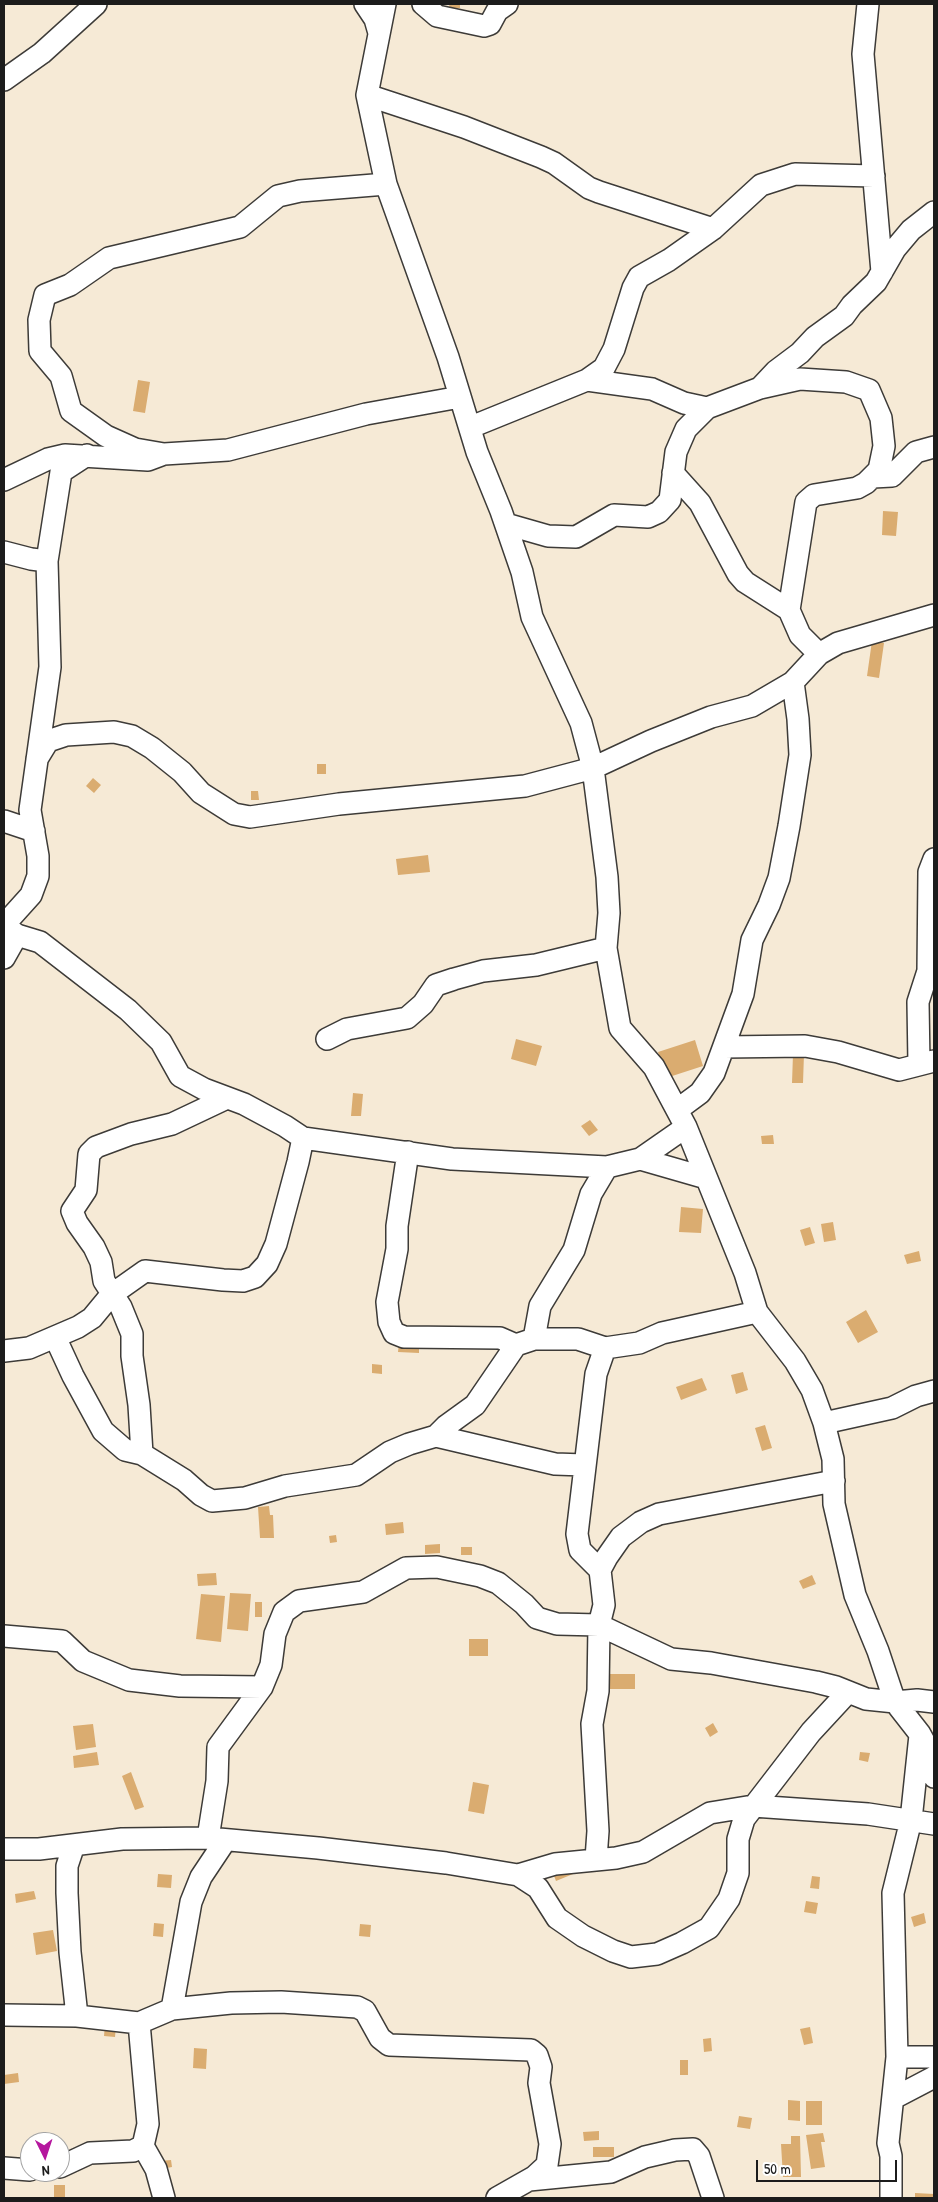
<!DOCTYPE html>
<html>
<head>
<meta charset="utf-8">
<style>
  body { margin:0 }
  #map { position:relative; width:938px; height:2202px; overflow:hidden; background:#f6ead6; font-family:"Patrick Hand",sans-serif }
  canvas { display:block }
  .frame { position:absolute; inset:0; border:5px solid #1c1c1c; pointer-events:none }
  .north { position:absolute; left:20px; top:2132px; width:50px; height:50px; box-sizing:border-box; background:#fff; border:1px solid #a4a4a4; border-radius:50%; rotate:176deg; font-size:14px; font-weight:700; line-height:20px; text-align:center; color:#1c1c1c }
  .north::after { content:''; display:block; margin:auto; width:18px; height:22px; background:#b5179e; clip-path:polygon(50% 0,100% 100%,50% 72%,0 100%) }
  .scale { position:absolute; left:756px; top:2160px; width:141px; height:22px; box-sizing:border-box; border:2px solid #1c1c1c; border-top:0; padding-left:6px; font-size:15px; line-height:18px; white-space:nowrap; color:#1c1c1c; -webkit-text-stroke:4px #fff; paint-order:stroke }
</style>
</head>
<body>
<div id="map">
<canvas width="938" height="2202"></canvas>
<div class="frame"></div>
<div class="north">N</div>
<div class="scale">50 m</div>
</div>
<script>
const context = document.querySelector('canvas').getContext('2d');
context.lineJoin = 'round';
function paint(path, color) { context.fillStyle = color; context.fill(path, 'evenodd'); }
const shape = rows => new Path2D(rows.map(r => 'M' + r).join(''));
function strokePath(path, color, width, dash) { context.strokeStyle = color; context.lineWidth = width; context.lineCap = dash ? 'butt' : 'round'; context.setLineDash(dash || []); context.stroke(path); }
paint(shape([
  [449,4,460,4,460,8,450,9],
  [138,380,150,382,145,413,133,411],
  [883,511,898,512,896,536,882,535],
  [872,641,884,643,879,678,867,676],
  [317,764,326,764,326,774,317,774],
  [93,778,101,785,94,793,86,786],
  [251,791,258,791,259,800,251,800],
  [428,855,430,872,398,875,396,859],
  [516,1039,542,1046,536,1066,511,1059],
  [695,1040,703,1066,666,1078,658,1052],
  [793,1054,804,1054,803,1083,792,1083],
  [353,1093,363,1094,361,1116,351,1116],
  [590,1120,598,1130,589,1136,581,1126],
  [773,1135,774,1144,762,1144,761,1136],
  [681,1207,703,1209,701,1233,679,1232],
  [833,1222,836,1240,824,1242,821,1224],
  [810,1227,815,1243,805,1246,800,1230],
  [919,1251,921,1261,907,1264,904,1255],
  [866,1310,878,1332,858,1343,846,1322],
  [399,1342,419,1343,419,1353,398,1352],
  [372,1364,382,1365,382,1374,372,1373],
  [743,1372,748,1390,736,1394,731,1375],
  [702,1378,707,1390,681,1400,676,1387],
  [765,1425,772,1448,762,1451,755,1428],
  [269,1506,270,1515,273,1515,274,1538,260,1538,258,1507],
  [403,1522,404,1533,386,1535,385,1524],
  [336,1535,337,1542,330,1543,329,1536],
  [440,1544,440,1553,425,1554,425,1545],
  [461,1547,472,1547,472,1555,461,1555],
  [216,1573,217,1585,198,1586,197,1574],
  [812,1575,816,1584,803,1589,799,1581],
  [230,1593,251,1594,248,1631,227,1629],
  [201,1594,225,1596,221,1642,196,1639],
  [255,1602,262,1602,262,1617,255,1617],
  [469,1639,488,1639,488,1656,469,1656],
  [607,1674,635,1674,635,1689,608,1689],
  [713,1723,718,1732,710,1737,705,1728],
  [93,1724,96,1747,76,1750,73,1726],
  [97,1752,99,1765,74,1768,73,1756],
  [860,1752,870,1753,868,1762,859,1760],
  [131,1772,144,1807,135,1810,122,1776],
  [473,1782,489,1785,484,1814,468,1811],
  [570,1866,573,1874,556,1881,553,1873],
  [158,1874,172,1875,171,1888,157,1887],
  [812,1876,820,1877,819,1889,810,1888],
  [34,1891,36,1899,16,1903,15,1894],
  [806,1901,818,1903,816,1914,804,1912],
  [924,1913,926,1923,914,1927,911,1917],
  [154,1923,164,1924,163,1937,153,1936],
  [360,1924,371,1925,370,1937,359,1936],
  [53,1930,57,1951,36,1955,33,1933],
  [105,2024,116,2025,115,2037,104,2036],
  [810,2027,813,2043,804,2045,800,2029],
  [711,2038,712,2051,704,2052,703,2039],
  [194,2048,207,2049,206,2069,193,2068],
  [680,2060,688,2060,688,2075,680,2075],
  [18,2073,19,2082,4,2084,4,2075],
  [788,2100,800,2101,800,2121,788,2120],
  [806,2101,822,2101,822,2125,806,2125],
  [739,2116,752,2118,750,2129,737,2127],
  [599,2131,599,2140,584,2141,583,2132],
  [823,2133,825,2142,821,2142,825,2167,811,2169,806,2135],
  [791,2136,800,2136,801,2177,783,2177,781,2144,791,2144],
  [593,2147,614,2147,614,2157,593,2157],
  [171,2160,172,2167,161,2169,160,2161],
  [54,2185,65,2185,65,2198,54,2198],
  [915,2193,934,2194,934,2198,915,2198]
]), '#daac70');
const minor = shape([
  [365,4,375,19,379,33],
  [385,4,367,95,386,184,448,357,477,452,501,511,522,572,532,617,581,723,593,768,607,877,609,913,606,948,620,1028,654,1067,686,1127,745,1273,757,1312,795,1361,812,1390,824,1423,833,1459,834,1504,855,1595,878,1651,895,1702,920,1734,931,1754,934,1777],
  [423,4,437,16,484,26,490,24,497,11,507,4],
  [868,4,863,54,882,272],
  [4,80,42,53,96,4],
  [367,95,464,127,541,157,554,163,589,188,599,192,713,229],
  [587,380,652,389,684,403,707,408],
  [760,388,776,371,800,353,815,337,844,316,852,305,876,282,895,249,911,230,934,212],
  [471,427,587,380,604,368,614,349,633,288,639,277,669,260,713,229,761,185,795,174,874,176],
  [164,454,135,449,106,436,71,411,61,376,40,351,39,320,45,295,70,285,109,258,240,227,278,196,300,191,386,184],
  [673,473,700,503,738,574,745,582,789,610],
  [873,477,892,476,916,452,934,447],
  [4,480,48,459,65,455,148,460,164,454,228,450,366,414,460,397],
  [506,524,548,536,576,537,614,515,648,517,659,512,670,500,676,452,686,429,707,408,760,388,800,379,846,382,869,390,881,418,884,446,879,470,866,483,857,488,814,495,806,502,789,610,800,635,819,654],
  [4,552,31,559,47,561],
  [37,759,48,741,66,735,114,732,132,736,152,748,182,772,201,793,234,814,250,817,339,804,525,786,593,768,651,741,711,717,752,706,793,682,819,654,838,643,934,615],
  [4,821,34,831],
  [4,925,31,895,38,876,38,856,30,810,50,667,47,561,61,472,87,455],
  [4,926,17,935,40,942,128,1010,161,1042,180,1076,204,1089,244,1104,285,1126,303,1138,452,1159,607,1167,640,1159,686,1127],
  [4,958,17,935],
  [327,1039,347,1029,407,1018,423,1004,436,985,454,979,483,971,536,965,606,948],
  [724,1047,805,1046,838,1052,899,1070,934,1061],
  [919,1064,918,1002,928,971,929,872,934,859],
  [677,1110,700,1093,714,1073,743,994,752,940,769,905,779,878,789,826,800,755,798,719,793,682],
  [408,1152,397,1226,397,1249,387,1302,389,1322,394,1333,404,1337,500,1338,516,1345,534,1339,578,1339,605,1348,639,1343,662,1333,757,1312],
  [640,1159,706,1178],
  [55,1337,73,1376,103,1431,125,1450,142,1454,184,1480,201,1495,212,1501,245,1498,285,1486,356,1475,390,1452,409,1444,436,1436,555,1464,584,1465],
  [534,1339,540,1306,574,1250,591,1194,607,1167],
  [4,1351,29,1348,78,1327,92,1318,111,1295,145,1271,223,1280,243,1281,255,1277,267,1264,276,1244,298,1162,303,1138],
  [824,1423,892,1408,916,1396,934,1391],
  [436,1436,446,1426,475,1405,516,1345],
  [142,1454,139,1405,132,1356,132,1334,121,1307,104,1281,101,1262,94,1247,77,1223,72,1211,86,1190,89,1154,96,1147,131,1134,172,1124,227,1098],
  [600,1570,580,1550,577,1534,596,1374,605,1348],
  [4,1636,62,1641,83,1661,129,1680,180,1686,262,1687],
  [208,1838,217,1781,218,1747,262,1687,271,1665,275,1634,284,1612,299,1601,363,1592,406,1568,437,1567,480,1576,498,1583,524,1604,537,1618,557,1624,599,1625,671,1659,711,1663,816,1682,836,1687,866,1699,895,1702,917,1700,934,1702],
  [74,1845,67,1866,67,1893,70,1952,77,2016],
  [4,1849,39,1849,122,1839,208,1838,318,1848,446,1863,518,1875,555,1864,616,1858,643,1852,710,1813,753,1806,868,1814,934,1824],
  [596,1859,598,1831,592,1724,598,1691,599,1625,604,1605,600,1570,607,1557,621,1537,641,1522,659,1514,834,1481],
  [518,1875,538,1888,557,1918,583,1936,613,1951,631,1957,657,1954,682,1943,709,1928,729,1899,738,1873,738,1839,744,1819,811,1732,848,1692],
  [172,2009,191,1902,201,1877,225,1841],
  [4,2015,77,2016,139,2023,172,2009,231,2003,281,2002,357,2007,365,2011,380,2038,389,2045,531,2050,537,2055,541,2067,539,2083,550,2144,547,2165,534,2177,497,2198],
  [897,2057,934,2057],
  [894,2098,934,2077],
  [143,2146,156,2169,164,2198],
  [60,2167,90,2153,133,2151,143,2146,148,2124,139,2023],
  [4,2168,30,2170],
  [529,2180,611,2172,645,2157,675,2150,693,2149,699,2156,713,2198],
  [891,2198,891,2156,888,2143,897,2057,893,1893,911,1820,920,1735]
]);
strokePath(minor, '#3d3b38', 24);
strokePath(minor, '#fff', 21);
</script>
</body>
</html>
